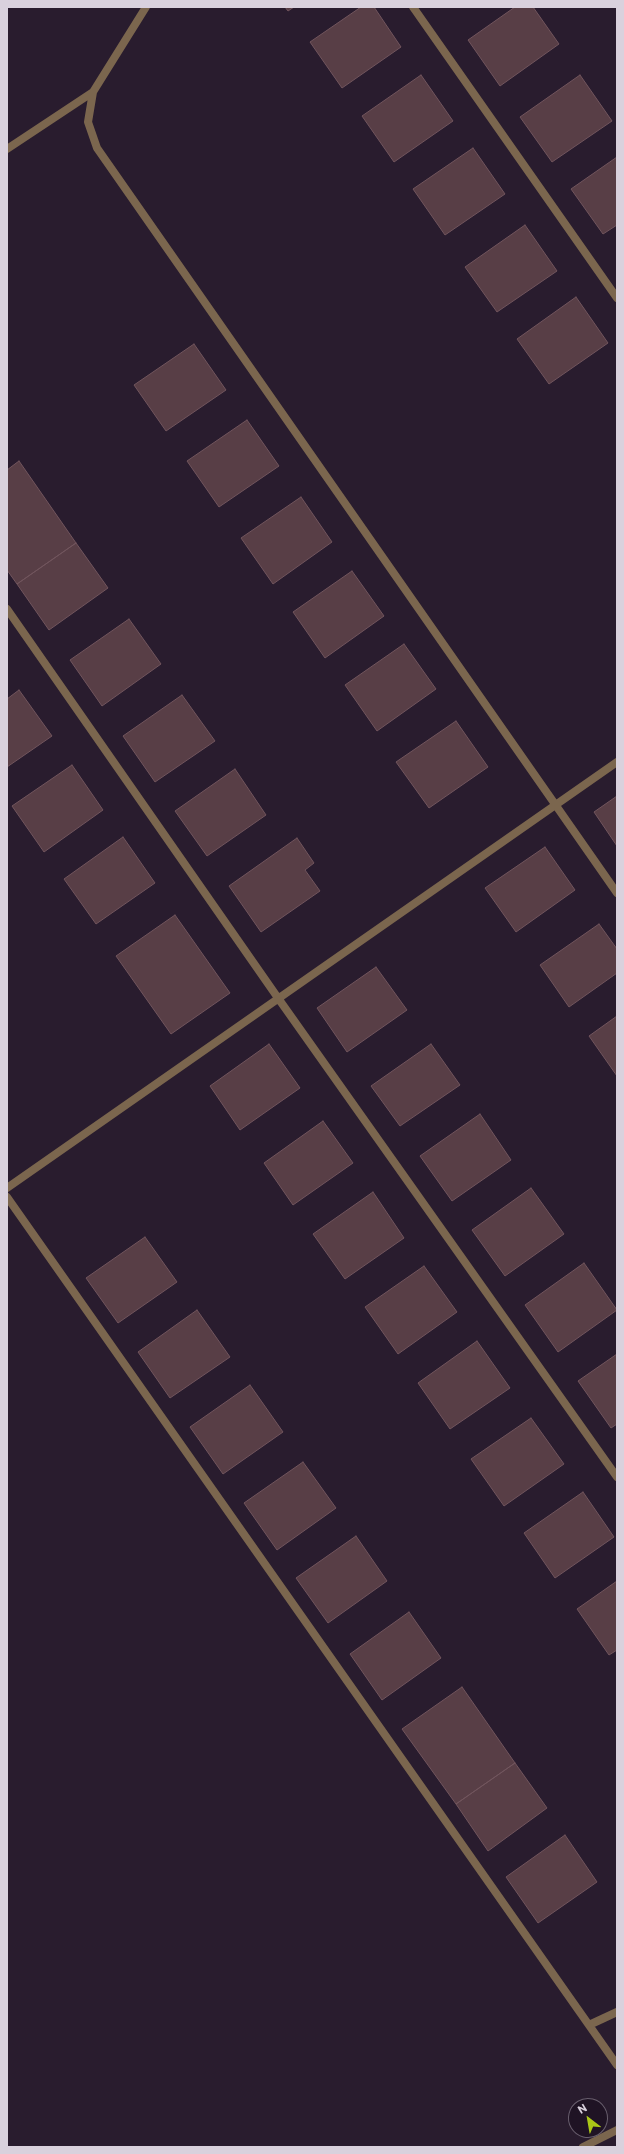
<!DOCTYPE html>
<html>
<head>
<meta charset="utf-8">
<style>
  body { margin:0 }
  #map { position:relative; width:624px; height:2154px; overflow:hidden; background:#291c2e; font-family:Commissioner,sans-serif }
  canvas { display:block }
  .frame { position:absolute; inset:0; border:8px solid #d9d1dd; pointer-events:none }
  .north { position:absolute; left:568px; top:2098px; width:40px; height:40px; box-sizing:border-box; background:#1f1324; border:1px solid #695f6e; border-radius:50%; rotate:329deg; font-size:11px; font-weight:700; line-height:16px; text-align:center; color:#d9d1dd }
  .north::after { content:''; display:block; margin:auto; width:14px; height:18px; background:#aac717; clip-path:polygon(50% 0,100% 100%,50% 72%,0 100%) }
</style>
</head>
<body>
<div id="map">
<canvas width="624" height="2154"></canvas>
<div class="frame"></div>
<div class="north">N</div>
</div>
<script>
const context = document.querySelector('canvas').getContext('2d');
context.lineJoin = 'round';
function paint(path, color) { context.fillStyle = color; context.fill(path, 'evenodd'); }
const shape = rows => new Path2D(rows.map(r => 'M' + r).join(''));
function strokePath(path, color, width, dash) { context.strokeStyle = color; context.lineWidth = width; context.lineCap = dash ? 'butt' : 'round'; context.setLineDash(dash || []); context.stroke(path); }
const building = shape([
  [285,7,294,7,288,11,285,7],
  [361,7,374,7,401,47,342,88,310,42,361,7],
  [515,7,533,7,559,44,500,86,468,40,515,7],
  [421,75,453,121,394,162,362,116,421,75],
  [580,75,612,121,552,162,520,117,580,75],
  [473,148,505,194,445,235,413,189,473,148],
  [617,157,617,225,603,234,571,189,617,157],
  [525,225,557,271,497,312,465,267,525,225],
  [576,297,608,343,549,384,517,339,576,297],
  [194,344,226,390,166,431,134,385,194,344],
  [247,420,279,466,219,507,187,461,247,420],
  [19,461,76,543,17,584,7,570,7,470,19,461],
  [301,497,332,542,273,584,241,538,301,497],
  [76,543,108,588,49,630,17,584,76,543],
  [352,571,384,616,325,658,293,612,352,571],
  [129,619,161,664,102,706,70,660,129,619],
  [404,644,436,689,377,731,345,685,404,644],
  [19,690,52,736,7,767,7,699,19,690],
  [182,695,215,741,155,782,123,736,182,695],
  [456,721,488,767,429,808,396,762,456,721],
  [72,765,103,810,44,852,12,806,72,765],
  [235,769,266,815,207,856,175,811,235,769],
  [617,796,617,846,594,812,617,796],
  [123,837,155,883,96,924,64,879,123,837],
  [297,838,314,863,305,870,320,891,261,932,229,886,297,838],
  [545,847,575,890,516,932,485,888,545,847],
  [175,915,230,993,171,1034,116,956,175,915],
  [599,924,617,949,617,973,569,1007,540,965,599,924],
  [376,967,407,1010,347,1052,317,1008,376,967],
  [617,1016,617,1076,589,1036,617,1016],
  [269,1044,300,1088,240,1130,210,1086,269,1044],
  [431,1044,460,1085,400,1126,371,1086,431,1044],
  [480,1114,511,1160,452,1201,420,1156,480,1114],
  [323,1121,353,1163,293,1205,264,1163,323,1121],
  [531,1188,564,1234,505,1276,472,1230,531,1188],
  [373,1192,404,1238,345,1279,313,1234,373,1192],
  [145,1237,177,1282,118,1323,86,1278,145,1237],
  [584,1263,617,1310,558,1352,525,1305,584,1263],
  [424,1266,457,1312,398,1354,365,1307,424,1266],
  [197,1310,230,1357,170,1398,138,1352,197,1310],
  [477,1341,510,1388,450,1429,418,1383,477,1341],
  [617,1354,617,1424,611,1428,578,1381,617,1354],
  [250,1385,283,1432,223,1474,190,1427,250,1385],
  [531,1418,564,1464,504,1506,471,1459,531,1418],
  [303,1462,336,1508,277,1550,244,1503,303,1462],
  [583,1492,614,1537,555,1578,524,1533,583,1492],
  [356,1536,387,1581,328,1623,296,1578,356,1536],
  [617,1581,617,1650,609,1655,577,1609,617,1581],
  [409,1612,441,1658,382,1700,350,1654,409,1612],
  [462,1687,515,1763,456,1804,402,1729,462,1687],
  [515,1763,547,1808,488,1851,456,1804,515,1763],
  [565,1835,597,1882,538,1923,506,1877,565,1835]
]);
paint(building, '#583e46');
strokePath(building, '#71555d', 1);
strokePath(shape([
  [146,7,93,92,88,122,97,148,617,893],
  [413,7,617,298],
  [7,149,93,92],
  [7,609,278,998,617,1477],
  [7,1188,617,762],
  [7,1197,617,2065],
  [589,2025,617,2012],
  [583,2147,617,2130]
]), '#7b664e', 8);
</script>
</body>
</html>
